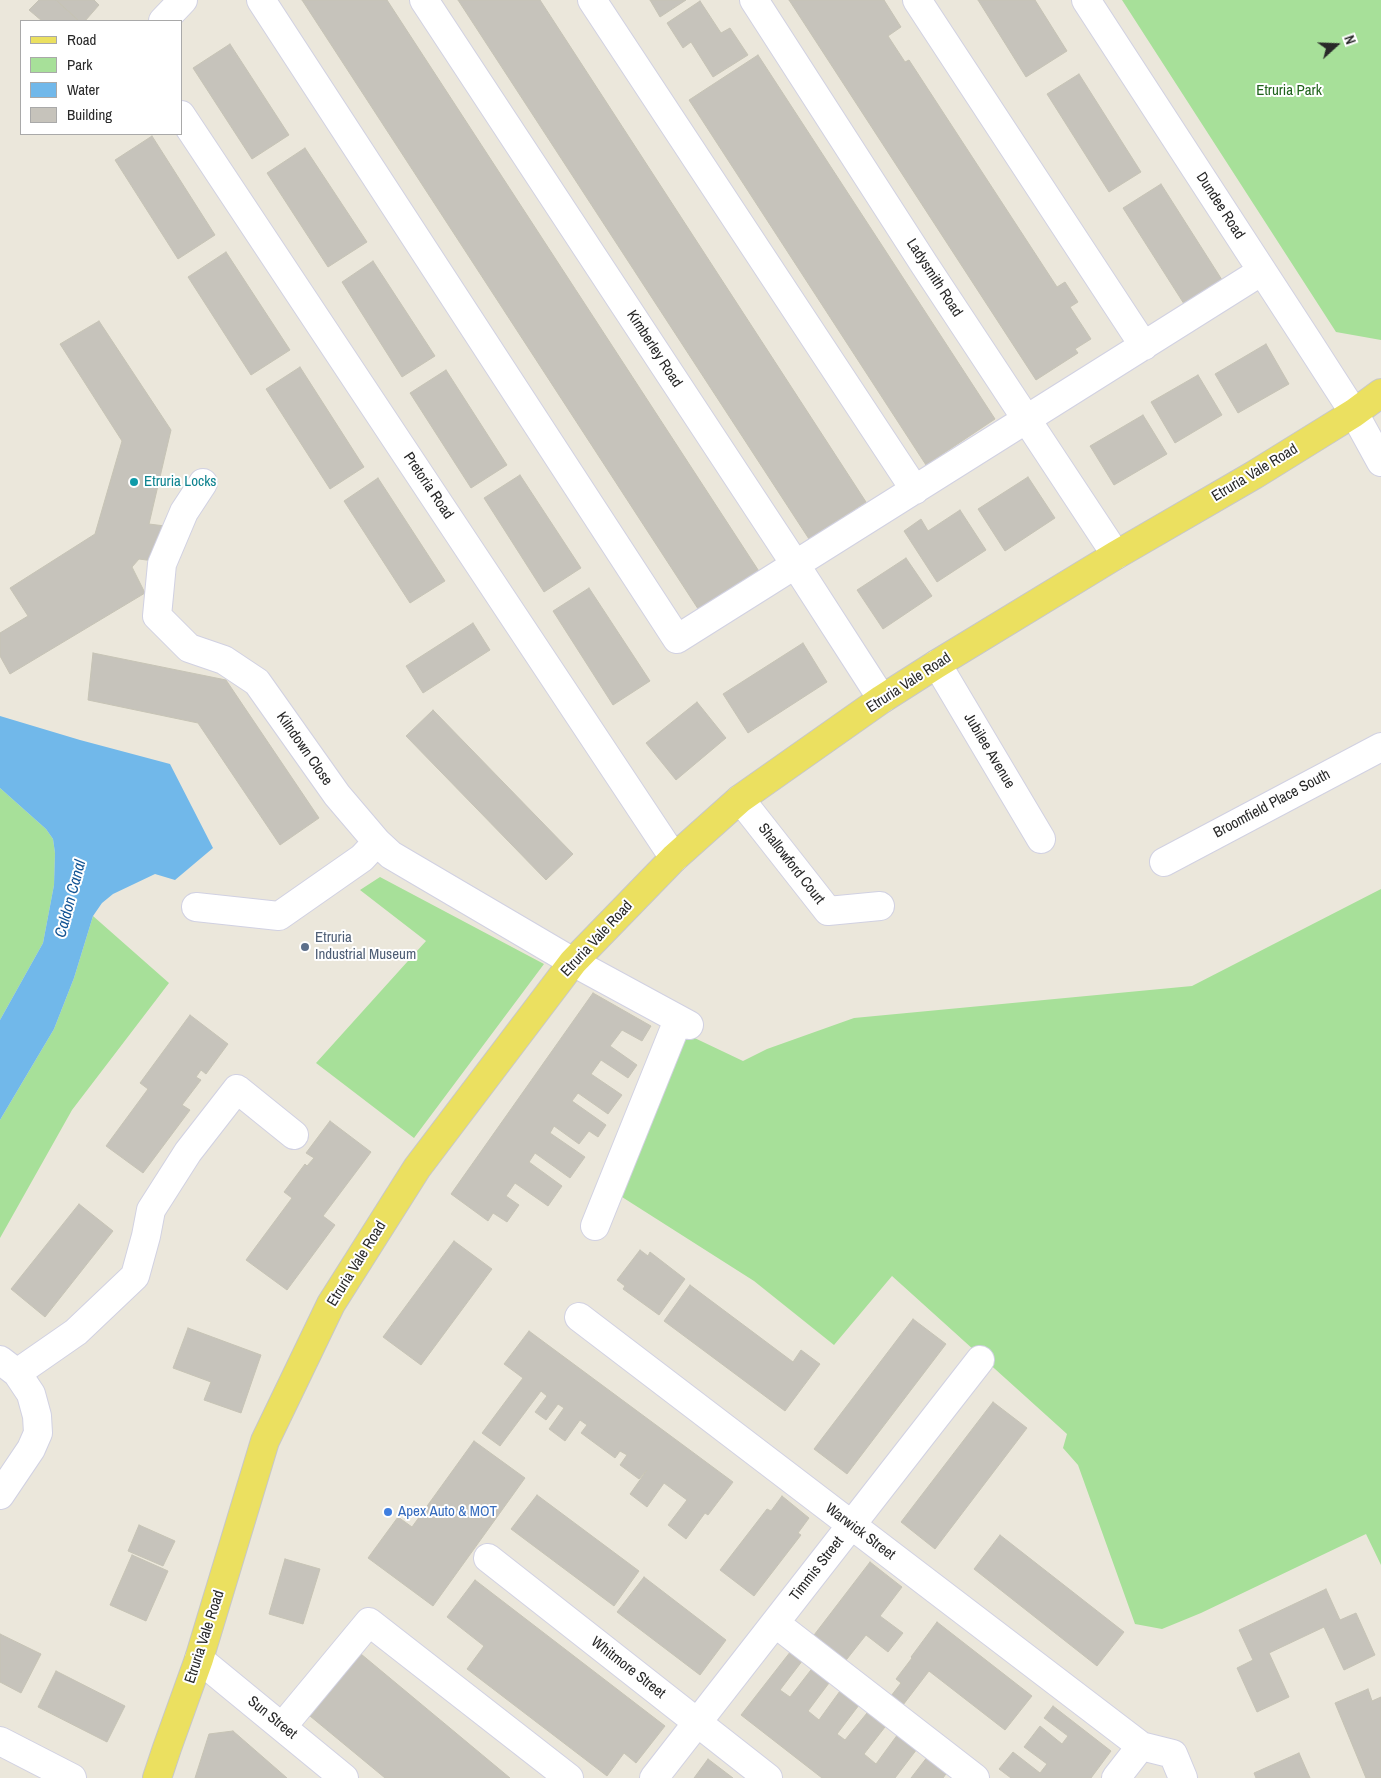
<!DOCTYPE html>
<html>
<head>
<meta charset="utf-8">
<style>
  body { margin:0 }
  #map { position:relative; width:1381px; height:1778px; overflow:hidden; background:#ebe7db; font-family:"Archivo Narrow",sans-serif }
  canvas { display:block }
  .legend { position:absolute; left:20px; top:20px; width:162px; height:115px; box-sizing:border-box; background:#fff; border:1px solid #a9a9a9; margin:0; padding:6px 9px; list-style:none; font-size:15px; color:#292929 }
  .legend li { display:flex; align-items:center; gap:10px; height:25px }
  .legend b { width:25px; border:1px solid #a9a9a9 }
  .north { position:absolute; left:1311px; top:20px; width:50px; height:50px; -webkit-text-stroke:4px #fff; paint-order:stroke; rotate:70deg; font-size:14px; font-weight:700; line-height:20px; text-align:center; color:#292929 }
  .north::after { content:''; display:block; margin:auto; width:18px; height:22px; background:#292929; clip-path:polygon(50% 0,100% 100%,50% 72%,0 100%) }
</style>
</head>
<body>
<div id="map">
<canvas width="1381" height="1778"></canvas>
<ul class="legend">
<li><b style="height:6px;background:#ebe060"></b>Road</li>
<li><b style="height:14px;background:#a7e099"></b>Park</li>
<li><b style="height:14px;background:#71b8ea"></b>Water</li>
<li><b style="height:14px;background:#c6c3bb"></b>Building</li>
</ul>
<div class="north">N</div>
</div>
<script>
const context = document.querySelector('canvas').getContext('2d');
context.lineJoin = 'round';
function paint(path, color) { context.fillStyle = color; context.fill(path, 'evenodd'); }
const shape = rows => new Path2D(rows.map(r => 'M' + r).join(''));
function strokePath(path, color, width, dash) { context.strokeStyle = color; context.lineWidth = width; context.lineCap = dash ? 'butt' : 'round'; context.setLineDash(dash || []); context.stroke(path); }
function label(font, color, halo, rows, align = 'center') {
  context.font = font + ' "Archivo Narrow",sans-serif'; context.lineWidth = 4; context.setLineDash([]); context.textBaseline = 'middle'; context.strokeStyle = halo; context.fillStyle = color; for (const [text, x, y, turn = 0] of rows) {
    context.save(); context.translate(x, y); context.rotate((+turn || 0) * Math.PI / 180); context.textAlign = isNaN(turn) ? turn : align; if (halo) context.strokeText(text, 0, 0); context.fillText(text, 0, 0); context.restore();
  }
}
paint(shape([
  [1122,0,1381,0,1381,340,1336,332],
  [0,788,46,829,53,839,55,853,54,885,43,943,0,1020],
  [380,877,544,964,414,1138,316,1063,426,941,360,890],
  [1381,889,1381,1565,1366,1534,1201,1613,1162,1629,1135,1624,1078,1465,1063,1448,1067,1434,892,1276,834,1345,754,1281,622,1197,682,1032,743,1061,767,1049,854,1018,1192,986],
  [93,916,169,983,72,1110,0,1238,0,1120,54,1029,74,978]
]), '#a7e099');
paint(shape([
  [0,716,80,740,170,764,213,848,175,880,155,874,113,894,102,903,93,916,74,978,54,1029,0,1120,0,1020,43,943,54,885,55,853,53,839,46,829,0,788]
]), '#71b8ea');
const building = shape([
  [39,0,56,0,79,21,42,21,29,10,39,0],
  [56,0,94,0,99,5,85,21,79,21,56,0],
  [302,0,387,0,764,579,704,618,302,0],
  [458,0,540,0,866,502,809,539,458,0],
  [650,0,686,0,660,17,650,0],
  [789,0,884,0,901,27,888,36,905,62,909,60,1057,287,1065,282,1078,302,1070,307,1091,339,1075,349,1078,353,1036,380,789,0],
  [978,0,1035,0,1067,51,1026,77,978,0],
  [700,1,721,33,730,28,748,55,713,77,691,42,683,48,667,23,700,1],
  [230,44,289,135,252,159,193,68,230,44],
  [758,55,995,419,926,465,689,100,758,55],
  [1079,74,1141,172,1109,192,1047,94,1079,74],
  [152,136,215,235,178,259,115,160,152,136],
  [305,148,367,242,328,267,267,173,305,148],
  [1161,184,1224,283,1186,307,1123,208,1161,184],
  [226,252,290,350,251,375,188,277,226,252],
  [373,261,435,356,402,377,342,282,373,261],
  [99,321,171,430,149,524,165,526,154,561,139,559,132,567,145,593,10,674,0,656,0,633,28,616,10,588,95,534,122,441,60,344,99,321],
  [1266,344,1289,384,1238,413,1215,374,1266,344],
  [300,367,364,467,330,489,266,389,300,367],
  [446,370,507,465,471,488,410,393,446,370],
  [1198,375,1222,415,1175,443,1151,402,1198,375],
  [1143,415,1167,454,1114,485,1090,446,1143,415],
  [520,475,581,568,544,592,484,498,520,475],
  [1028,477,1055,518,1005,551,978,509,1028,477],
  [378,478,445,581,410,603,344,501,378,478],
  [960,510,986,550,937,582,904,531,921,519,928,531,960,510],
  [906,558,932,596,883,629,857,590,906,558],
  [589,588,650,681,613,705,553,611,589,588],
  [473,623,490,650,423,693,406,666,473,623],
  [803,643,827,682,748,733,723,694,803,643],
  [93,653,226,680,319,818,280,845,198,723,88,700,93,653],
  [697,702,726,738,676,780,646,743,697,702],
  [433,710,573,854,546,880,406,736,433,710],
  [593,993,651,1026,642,1041,622,1030,610,1046,637,1065,628,1078,601,1060,591,1074,622,1095,608,1114,578,1093,572,1101,606,1125,598,1137,589,1131,579,1144,554,1126,550,1133,585,1157,570,1178,535,1153,529,1162,562,1186,548,1206,515,1183,506,1196,519,1205,507,1222,493,1213,488,1221,451,1194,593,993],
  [190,1015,228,1044,206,1074,201,1070,196,1077,201,1080,182,1105,190,1110,143,1173,106,1146,148,1089,140,1083,190,1015],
  [330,1121,371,1152,323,1216,335,1225,287,1290,246,1260,292,1198,284,1192,305,1164,307,1166,314,1158,306,1153,330,1121],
  [79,1204,113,1231,45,1317,11,1289,79,1204],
  [454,1241,492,1269,421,1365,383,1337,454,1241],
  [640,1250,648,1256,650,1252,685,1279,659,1315,623,1289,625,1286,617,1280,640,1250],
  [690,1285,793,1362,801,1350,820,1364,785,1411,664,1321,690,1285],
  [913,1319,946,1344,847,1474,814,1449,913,1319],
  [188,1328,261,1355,241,1413,204,1400,211,1382,173,1368,188,1328],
  [529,1331,733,1482,708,1515,705,1513,686,1539,668,1525,687,1500,664,1483,647,1507,630,1494,647,1470,639,1479,620,1465,627,1455,620,1451,615,1458,581,1433,587,1425,580,1420,565,1441,549,1429,564,1408,558,1404,546,1420,535,1412,547,1396,541,1391,500,1446,482,1433,523,1378,504,1364,529,1331],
  [993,1402,1027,1428,935,1549,901,1522,993,1402],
  [474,1441,525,1478,433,1606,368,1558,398,1517,412,1527,474,1441],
  [537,1495,639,1571,614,1606,511,1529,537,1495],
  [782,1496,809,1518,798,1533,801,1535,754,1596,720,1570,767,1509,771,1511,782,1496],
  [139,1525,175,1541,163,1566,128,1551,139,1525],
  [1000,1535,1124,1632,1097,1666,974,1569,1000,1535],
  [132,1555,168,1571,146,1621,110,1605,132,1555],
  [285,1559,320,1569,303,1624,269,1614,285,1559],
  [870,1562,902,1587,880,1616,903,1633,888,1652,866,1635,843,1664,811,1639,870,1562],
  [644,1577,726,1640,700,1675,617,1612,644,1577],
  [475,1580,665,1726,636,1763,624,1753,607,1776,467,1669,484,1646,447,1617,475,1580],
  [1326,1589,1340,1620,1356,1613,1375,1655,1344,1670,1324,1627,1269,1653,1289,1697,1257,1712,1237,1668,1253,1660,1239,1630,1326,1589],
  [937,1622,1032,1696,1005,1730,929,1671,903,1705,891,1696,901,1683,896,1679,912,1658,911,1657,937,1622],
  [0,1634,41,1654,21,1693,0,1682,0,1634],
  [798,1642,809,1652,780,1690,790,1697,814,1666,832,1679,808,1711,819,1720,840,1691,859,1705,837,1734,845,1740,867,1713,885,1727,864,1754,876,1764,898,1734,917,1749,895,1778,822,1778,741,1715,798,1642],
  [361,1654,510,1778,385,1778,310,1716,361,1654],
  [56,1671,125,1706,107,1742,38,1707,56,1671],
  [1368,1689,1372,1701,1381,1697,1381,1778,1366,1778,1335,1703,1368,1689],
  [1053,1706,1111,1751,1091,1778,1011,1778,999,1769,1013,1752,1040,1773,1047,1764,1024,1747,1040,1726,1062,1744,1068,1736,1044,1718,1053,1706],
  [233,1731,287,1778,195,1778,209,1734,233,1731],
  [1299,1753,1310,1778,1256,1778,1254,1773,1299,1753],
  [928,1756,948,1771,943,1778,911,1778,928,1756],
  [708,1759,733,1778,694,1778,708,1759]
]);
paint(building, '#c6c3bb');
strokePath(building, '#c6c3b5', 1);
const minor = shape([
  [261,0,677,639,1262,271],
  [424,0,795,564,882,699],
  [592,0,915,490],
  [754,0,924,264,1116,555],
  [917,0,1144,346],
  [1086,0,1307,340,1354,413,1381,462],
  [163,21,183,0],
  [181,115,674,858],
  [203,483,184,512,162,564,157,616,189,648,224,660,257,682,337,795,377,842,391,855,573,962,689,1025],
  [937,664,1041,839],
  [740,799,828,911,880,906],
  [1164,862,1381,747],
  [196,907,279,916,362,858,377,842],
  [595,1226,678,1020],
  [579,1317,1141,1746,1173,1754,1183,1778],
  [0,1360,17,1373,31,1394,37,1416,38,1433,31,1449,0,1495],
  [17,1373,76,1332,135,1276,146,1236,151,1210,188,1152,237,1089,294,1135],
  [488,1558,768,1778],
  [775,1623,975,1778],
  [199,1659,344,1778],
  [282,1727,369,1622,569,1778],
  [0,1741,72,1778],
  [654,1778,980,1360],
  [1116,1778,1141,1746]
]);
const major = shape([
  [157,1778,167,1748,199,1659,265,1441,331,1304,417,1168,573,962,674,858,740,799,882,699,937,664,1116,555,1254,475,1354,413,1381,393]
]);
strokePath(minor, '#d1d1e2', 30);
strokePath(major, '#c7c7c7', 30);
strokePath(minor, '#fff', 28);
strokePath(major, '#ebe060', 28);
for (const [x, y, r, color] of [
  [134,482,5,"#0f9aa8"],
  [305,947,5,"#5c6f8a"],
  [388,1512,5,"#3f7fe0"]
]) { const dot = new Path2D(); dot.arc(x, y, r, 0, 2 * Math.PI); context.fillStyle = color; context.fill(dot); strokePath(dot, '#fff', 2); }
label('15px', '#20631c', '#fff', [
  ["Etruria Park",1289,91]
]);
label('15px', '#292929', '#fff', [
  ["Dundee Road",1220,206,57],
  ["Ladysmith Road",934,278,57],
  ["Kimberley Road",654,349,57],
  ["Etruria Vale Road",1255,473,-31],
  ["Pretoria Road",428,486,56],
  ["Etruria Vale Road",909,683,-33],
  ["Kilndown Close",304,749,55],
  ["Jubilee Avenue",989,751,59],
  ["Broomfield Place South",1272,804,-28],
  ["Shallowford Court",791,864,52],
  ["Etruria Vale Road",597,939,-47],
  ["Etruria Vale Road",357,1264,-58],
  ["Warwick Street",860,1532,37],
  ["Timmis Street",817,1569,-52],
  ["Etruria Vale Road",205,1637,-72],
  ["Whitmore Street",628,1668,38],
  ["Sun Street",272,1718,39]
]);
label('15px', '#0d838f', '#fff', [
  ["Etruria Locks",144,482]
], 'left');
label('15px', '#4e5e75', '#fff', [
  ["Etruria",315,938],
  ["Industrial Museum",315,955]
], 'left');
label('15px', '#366cbe', '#fff', [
  ["Apex Auto & MOT",398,1512]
], 'left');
label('italic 16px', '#125494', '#fff', [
  ["Caldon Canal",71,899,-75]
]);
</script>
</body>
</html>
